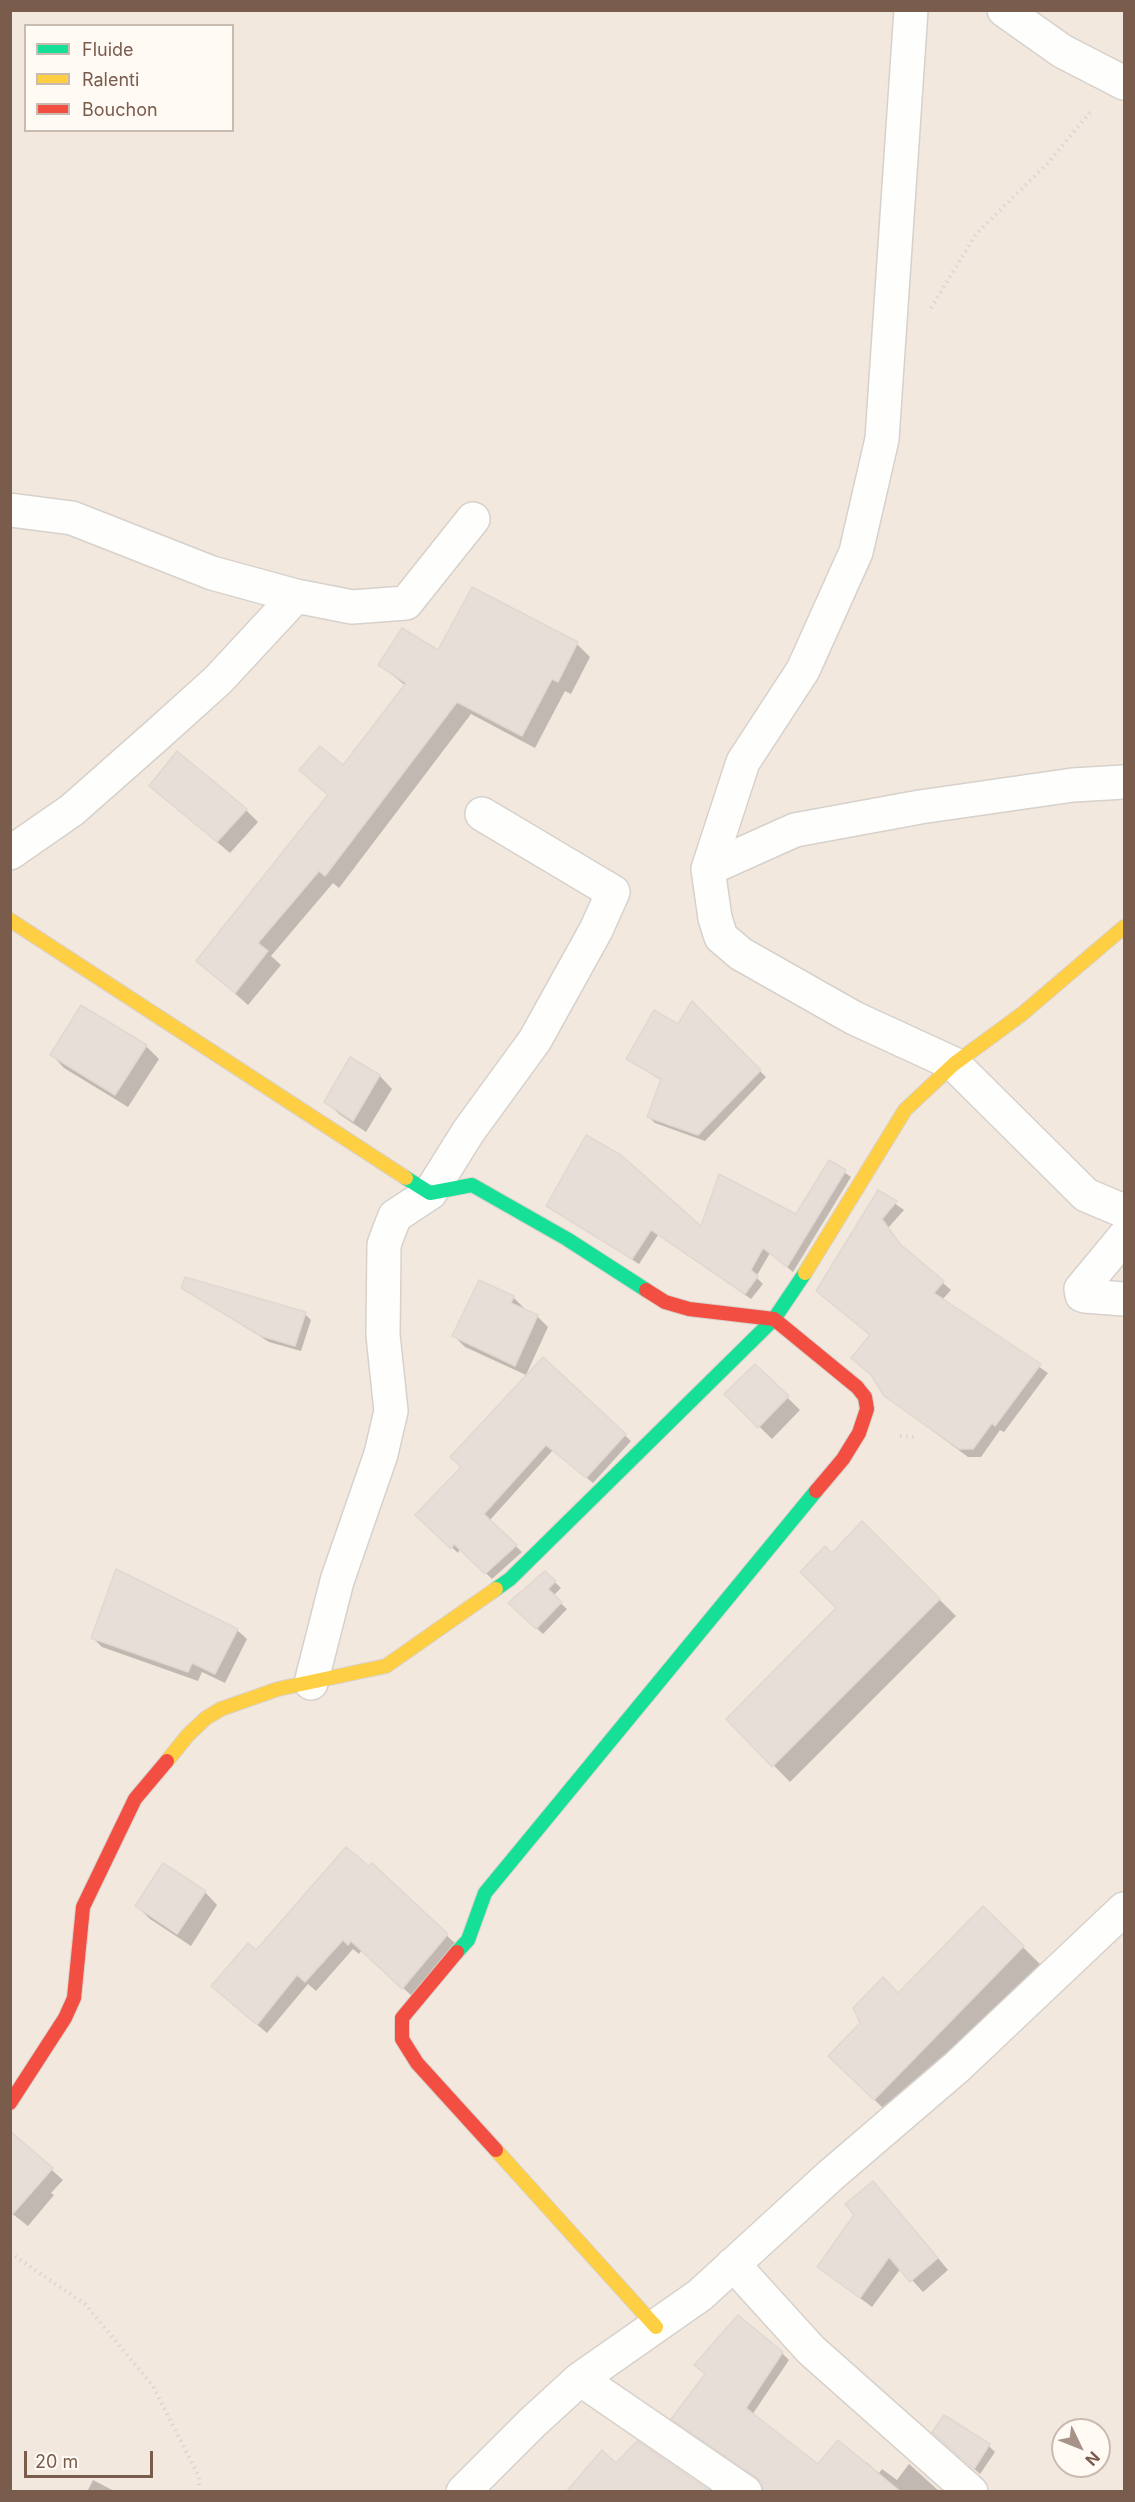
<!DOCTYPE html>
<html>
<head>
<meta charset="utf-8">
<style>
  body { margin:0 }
  #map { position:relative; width:1135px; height:2502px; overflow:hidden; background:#f9f5f0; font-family:Inter,sans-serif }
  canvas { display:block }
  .frame { position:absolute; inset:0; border:12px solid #7a5c4d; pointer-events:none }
  .legend { position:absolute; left:24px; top:24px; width:210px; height:108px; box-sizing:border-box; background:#fffaf3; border:2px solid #cabbb1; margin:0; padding:8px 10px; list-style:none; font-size:18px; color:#7a5c4d }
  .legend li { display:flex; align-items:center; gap:12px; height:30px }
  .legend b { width:30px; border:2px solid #cabbb1 }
  .north { position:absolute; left:1051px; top:2418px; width:60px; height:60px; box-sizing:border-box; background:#fffaf3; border:2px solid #cabbb1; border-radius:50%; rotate:133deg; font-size:16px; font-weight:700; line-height:24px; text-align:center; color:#7a5c4d }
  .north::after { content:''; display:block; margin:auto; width:21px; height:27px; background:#a69286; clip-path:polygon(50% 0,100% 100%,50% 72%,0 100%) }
  .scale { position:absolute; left:24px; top:2451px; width:129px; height:27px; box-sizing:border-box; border:3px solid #7a5c4d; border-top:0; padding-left:8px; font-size:18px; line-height:21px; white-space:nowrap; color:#7a5c4d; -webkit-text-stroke:4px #fffaf3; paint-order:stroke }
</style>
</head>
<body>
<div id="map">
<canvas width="1135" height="2502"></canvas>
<div class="frame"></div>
<ul class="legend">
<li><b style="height:8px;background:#16e098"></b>Fluide</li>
<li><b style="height:8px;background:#ffcf43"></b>Ralenti</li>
<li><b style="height:8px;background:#f24e42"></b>Bouchon</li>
</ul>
<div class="north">N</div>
<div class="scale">20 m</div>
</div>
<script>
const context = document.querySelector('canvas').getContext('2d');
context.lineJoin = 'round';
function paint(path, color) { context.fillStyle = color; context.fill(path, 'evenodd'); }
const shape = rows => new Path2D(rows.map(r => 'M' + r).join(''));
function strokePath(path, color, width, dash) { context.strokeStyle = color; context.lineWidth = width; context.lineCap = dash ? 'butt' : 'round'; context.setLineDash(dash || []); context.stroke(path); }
paint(shape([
  [11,11,1124,11,1124,2491,11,2491],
  [26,26,232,26,232,130,26,130],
  [1063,2430,1099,2430,1099,2466,1063,2466]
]), '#f2e8de');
paint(shape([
  [577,644,590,657,571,694,565,691,535,748,471,714,339,888,333,883,271,956,281,965,248,1005,198,961,329,796,301,770,344,768,406,686,380,665,439,652],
  [151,786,246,810,258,822,230,853],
  [692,1004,766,1077,705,1141,655,1123,649,1117,662,1081,628,1059,679,1026],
  [146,1046,159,1059,128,1107,64,1068,52,1055],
  [351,1059,380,1076,392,1089,366,1132,339,1114,326,1102],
  [830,1162,851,1177,793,1272,770,1253,756,1277,763,1284,751,1299,658,1235,639,1264,548,1205,701,1228,796,1216],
  [879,1192,904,1210,888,1228,905,1250,951,1290,942,1300,1048,1373,1004,1432,1000,1430,981,1457,968,1457,888,1398,871,1336],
  [182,1288,305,1314,311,1320,301,1351,269,1342],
  [513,1297,524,1308,523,1310,537,1316,548,1327,526,1375,465,1347,454,1336],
  [543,1359,631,1441,593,1483,553,1450,489,1521,522,1552,492,1579,460,1548,458,1553,417,1515,463,1467],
  [755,1366,800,1410,772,1439,726,1394],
  [862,1523,956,1616,790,1782,728,1719,839,1608,832,1555],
  [545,1573,561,1588,553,1596,567,1609,543,1634,510,1603],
  [237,1630,247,1639,225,1683,202,1672,198,1681,102,1647,92,1637],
  [372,1866,457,1945,413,1997,362,1950,359,1954,353,1949,316,1991,308,1984,267,2033,223,1996,256,1952],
  [205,1892,217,1905,191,1946,150,1919,137,1906],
  [983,1908,1041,1965,893,2118,830,2056,898,1995],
  [16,2138,63,2180,51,2193,54,2195,28,2226,10,2212],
  [884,2194,948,2270,923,2292,901,2268,872,2307,819,2267],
  [782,2353,789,2360,752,2415,819,2466,866,2462,879,2473,882,2469,897,2480,909,2464,940,2492,765,2492,762,2482,673,2419],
  [940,2438,989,2446,995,2452,980,2474],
  [93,2480,116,2492,87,2492]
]), '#0003');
const building = shape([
  [472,587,578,642,558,682,552,679,522,736,457,702,325,876,319,871,258,943,268,951,235,993,196,961,328,795,299,770,320,746,343,765,406,683,378,665,402,628,438,650,472,587],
  [177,751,247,809,217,842,149,786,177,751],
  [692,1001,761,1070,698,1135,647,1117,661,1079,626,1059,654,1010,678,1024,692,1001],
  [81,1005,147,1045,115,1095,50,1055,81,1005],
  [350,1057,380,1075,353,1121,324,1102,350,1057],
  [586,1135,621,1155,701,1226,719,1174,796,1214,829,1160,846,1170,787,1267,763,1248,751,1270,758,1276,745,1294,651,1230,632,1259,546,1206,586,1135],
  [878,1190,897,1201,882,1219,900,1244,944,1281,934,1293,1041,1364,995,1426,992,1423,973,1449,959,1449,884,1396,871,1375,851,1358,870,1335,816,1291,878,1190],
  [185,1277,306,1312,295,1346,261,1336,181,1288,185,1277],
  [479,1280,514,1296,511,1303,538,1315,515,1366,452,1336,479,1280],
  [543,1357,626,1434,586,1478,546,1445,484,1514,517,1545,485,1574,454,1544,451,1549,415,1515,461,1467,450,1457,543,1357],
  [755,1364,789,1396,758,1428,724,1394,755,1364],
  [862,1521,940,1599,772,1767,726,1719,836,1608,800,1572,825,1546,832,1553,862,1521],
  [116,1569,238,1629,215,1674,192,1663,188,1672,91,1638,116,1569],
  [545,1571,556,1581,548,1589,562,1602,536,1629,508,1603,545,1571],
  [346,1847,369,1866,372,1863,448,1934,402,1989,351,1941,348,1945,343,1940,305,1982,297,1975,257,2025,211,1986,248,1943,256,1950,346,1847],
  [163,1863,206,1891,177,1934,135,1906,163,1863],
  [983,1906,1024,1946,874,2100,828,2056,860,2023,853,2008,883,1977,898,1993,983,1906],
  [10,2131,53,2168,10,2217,10,2131],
  [873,2181,938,2258,910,2282,889,2257,860,2298,817,2267,854,2215,845,2204,873,2181],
  [738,2315,783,2352,746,2408,818,2464,838,2440,901,2492,763,2492,762,2483,756,2477,671,2419,705,2374,694,2365,738,2315],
  [944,2415,990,2444,974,2469,932,2432,944,2415],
  [637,2441,711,2492,566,2492,602,2450,616,2463,637,2441]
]);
paint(building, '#e6ded7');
strokePath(building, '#e2d8d2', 1.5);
const street = shape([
  [911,10,882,439,856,552,803,670,743,762,708,869,715,918,721,937,741,954,854,1018,954,1064,1086,1195,1124,1211],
  [1004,10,1062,51,1124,83],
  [10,510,72,518,212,573,296,596,352,607,406,603,473,519],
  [10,853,72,810,157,735,218,680,296,596],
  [708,869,795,830,920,807,1073,785,1124,782],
  [1124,1237,1081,1289,1082,1295,1085,1296,1124,1299],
  [311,1683,337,1581,381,1454,391,1411,383,1335,384,1245,389,1231,395,1216,430,1193,468,1132,535,1040,596,930,613,892,482,814],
  [733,2264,811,2350,971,2492],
  [580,2379,745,2492],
  [463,2492,533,2422,580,2379,700,2295,831,2175,957,2067,1124,1909]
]);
const fast = shape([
  [406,1178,430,1193,472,1185,567,1239,646,1290],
  [496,1589,510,1579,774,1319,805,1273],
  [457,1952,468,1940,485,1893,816,1491]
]);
const slow = shape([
  [10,920,406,1178],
  [805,1273,905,1110,954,1064,1022,1014,1124,927],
  [167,1761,188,1735,206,1718,221,1709,278,1689,386,1666,496,1589],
  [496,2150,656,2327]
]);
const jam = shape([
  [646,1290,665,1302,689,1309,774,1319,857,1387,865,1397,867,1409,859,1433,843,1459,816,1491],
  [457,1952,402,2018,402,2039,417,2063,496,2150],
  [10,2103,65,2018,74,1998,83,1907,135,1799,167,1761]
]);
strokePath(street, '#d7d1cb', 36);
strokePath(fast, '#d9d2cb', 16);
strokePath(slow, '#d9d2cb', 16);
strokePath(jam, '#d9d2cb', 16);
strokePath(shape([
  [931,308,976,234,1047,164,1092,110],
  [900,1436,914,1437],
  [10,2253,85,2304,153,2386,199,2477,199,2492]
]), '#dcd5d0', 4, [1.5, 4.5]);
strokePath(street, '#fefefd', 33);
strokePath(fast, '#16e098', 14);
strokePath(slow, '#ffcf43', 14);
strokePath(jam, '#f24e42', 14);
</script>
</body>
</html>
